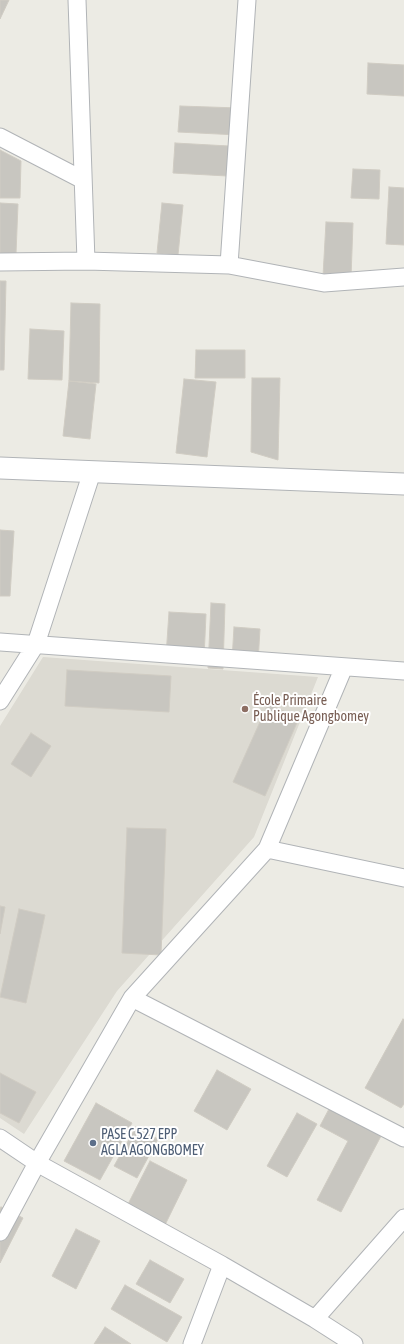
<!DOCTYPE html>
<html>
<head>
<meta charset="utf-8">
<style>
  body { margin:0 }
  canvas { display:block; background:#ecebe4 }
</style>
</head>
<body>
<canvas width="404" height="1344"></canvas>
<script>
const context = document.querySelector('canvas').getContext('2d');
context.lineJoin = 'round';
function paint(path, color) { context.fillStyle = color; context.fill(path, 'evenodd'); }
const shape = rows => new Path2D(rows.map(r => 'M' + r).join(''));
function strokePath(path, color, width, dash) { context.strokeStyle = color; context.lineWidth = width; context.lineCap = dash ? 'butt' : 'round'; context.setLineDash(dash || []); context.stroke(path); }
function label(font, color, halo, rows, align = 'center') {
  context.font = font + ' "Asap Condensed",sans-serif'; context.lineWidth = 4; context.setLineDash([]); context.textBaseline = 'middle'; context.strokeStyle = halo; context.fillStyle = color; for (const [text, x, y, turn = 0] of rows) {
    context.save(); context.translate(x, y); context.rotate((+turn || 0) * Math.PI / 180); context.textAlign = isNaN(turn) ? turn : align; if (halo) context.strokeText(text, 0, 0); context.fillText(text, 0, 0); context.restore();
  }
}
paint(shape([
  [43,657,318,677,254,837,117,991,24,1134,0,1118,0,726]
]), '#dcdad2');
const building = shape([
  [0,0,9,0,0,19,0,0],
  [368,63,404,65,404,96,367,94,368,63],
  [180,106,239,108,238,135,178,132,180,106],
  [175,143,229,146,227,176,173,173,175,143],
  [0,150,21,161,20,198,0,198,0,150],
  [353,169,380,170,379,199,351,198,353,169],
  [389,187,404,188,404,245,386,244,389,187],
  [0,203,18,204,16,254,0,253,0,203],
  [162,203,183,205,178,255,157,253,162,203],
  [326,222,353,223,351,278,323,276,326,222],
  [0,281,6,281,4,370,0,370,0,281],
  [71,303,100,304,99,383,69,381,71,303],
  [30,329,64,331,62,380,28,379,30,329],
  [196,350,245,350,245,378,195,378,196,350],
  [252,378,280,378,278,460,251,452,252,378],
  [184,379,216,382,207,457,176,453,184,379],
  [69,381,96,384,90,439,63,436,69,381],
  [0,530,14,531,10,596,0,596,0,530],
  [211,603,225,604,223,669,208,668,211,603],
  [169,612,206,614,204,659,166,656,169,612],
  [234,627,260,629,258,662,232,660,234,627],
  [67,670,171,676,169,712,65,706,67,670],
  [268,704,299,718,265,796,233,782,268,704],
  [31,733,51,746,31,777,11,764,31,733],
  [127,828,166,829,161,955,122,953,127,828],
  [0,906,5,907,0,934,0,906],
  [19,909,45,915,26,1003,0,997,19,909],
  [403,1019,404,1020,404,1104,401,1108,365,1088,403,1019],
  [217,1070,251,1089,227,1130,194,1111,217,1070],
  [0,1073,36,1092,19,1123,0,1113,0,1073],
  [96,1103,132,1123,100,1180,64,1161,96,1103],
  [329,1109,381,1136,341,1212,317,1200,348,1141,320,1126,329,1109],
  [297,1113,317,1124,287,1177,267,1166,297,1113],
  [136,1127,158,1139,137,1178,114,1166,136,1127],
  [150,1161,187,1180,164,1227,126,1208,150,1161],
  [1,1207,23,1218,0,1263,0,1209,1,1207],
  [76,1229,100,1241,76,1289,52,1276,76,1229],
  [150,1260,184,1279,170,1303,136,1284,150,1260],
  [125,1285,182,1317,167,1342,111,1309,125,1285],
  [105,1327,131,1344,94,1344,105,1327]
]);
paint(building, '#c8c6c0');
strokePath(building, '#d0ccc3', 1);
const minor = shape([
  [77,0,86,261],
  [0,137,83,180],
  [0,262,86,261,229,265,324,283,404,277],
  [229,265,247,0],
  [0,642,404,671],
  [0,701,36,644,92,472],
  [267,849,404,878],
  [132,998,404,1138],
  [0,1138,37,1163,222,1265,315,1319,354,1344],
  [0,1232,37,1163,132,998,267,849,344,667],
  [315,1319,404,1218],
  [192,1344,222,1265]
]);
const tertiary = shape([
  [0,468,404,484]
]);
strokePath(minor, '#b1b4b7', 19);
strokePath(tertiary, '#b1b4b7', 23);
strokePath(minor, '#fff', 17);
strokePath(tertiary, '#fff', 21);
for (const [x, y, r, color] of [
  [245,709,4,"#8d6e63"],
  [93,1143,4,"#5c6f8a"]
]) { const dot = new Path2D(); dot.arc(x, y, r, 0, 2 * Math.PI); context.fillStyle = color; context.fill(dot); strokePath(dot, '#fff', 1.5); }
label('14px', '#785e54', '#fff', [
  ["École Primaire",253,701],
  ["Publique Agongbomey",253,717]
], 'left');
label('14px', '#4e5e75', '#fff', [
  ["PASE C 527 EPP",101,1135],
  ["AGLA AGONGBOMEY",101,1151]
], 'left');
</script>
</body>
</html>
